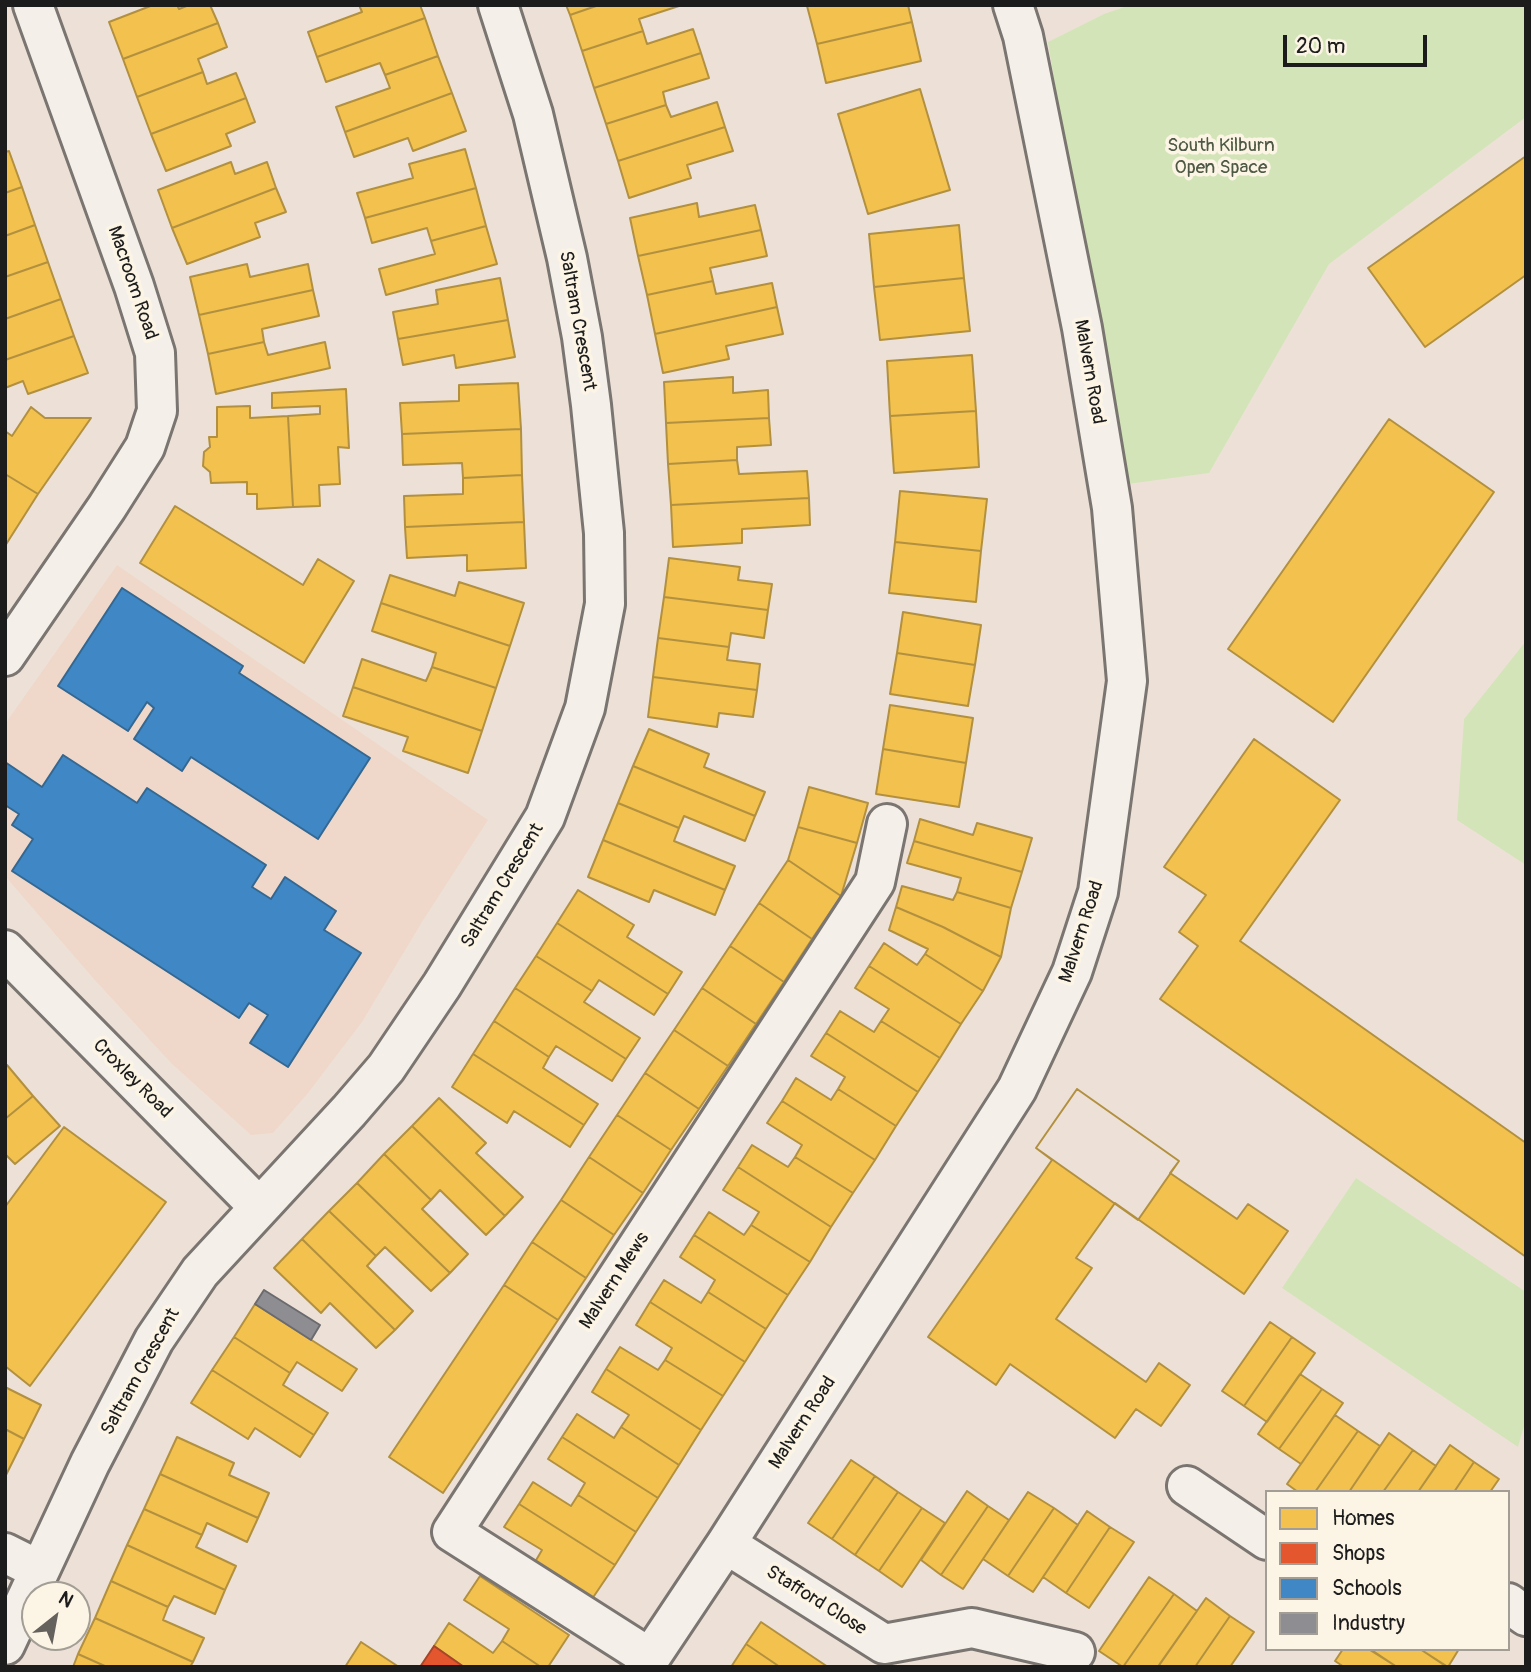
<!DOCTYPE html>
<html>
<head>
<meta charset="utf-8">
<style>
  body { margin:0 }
  #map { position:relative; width:1531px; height:1672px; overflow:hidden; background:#ede1d7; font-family:Pangolin,sans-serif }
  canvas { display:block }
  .frame { position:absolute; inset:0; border:7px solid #1c1c1c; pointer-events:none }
  .legend { position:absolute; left:1265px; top:1490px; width:245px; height:161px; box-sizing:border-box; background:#fcf5e5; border:2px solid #a29e95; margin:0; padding:9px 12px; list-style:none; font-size:21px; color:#1c1c1c }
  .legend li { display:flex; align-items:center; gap:14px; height:35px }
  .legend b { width:35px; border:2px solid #a29e95 }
  .north { position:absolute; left:21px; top:1581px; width:70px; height:70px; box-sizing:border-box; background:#fcf5e5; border:2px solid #a29e95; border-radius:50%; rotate:31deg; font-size:19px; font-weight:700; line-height:28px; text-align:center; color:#1c1c1c }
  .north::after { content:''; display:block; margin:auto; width:24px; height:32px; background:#65615d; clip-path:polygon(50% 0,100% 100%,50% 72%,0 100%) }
  .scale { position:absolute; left:1283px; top:35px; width:144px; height:32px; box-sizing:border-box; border:4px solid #1c1c1c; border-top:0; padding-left:9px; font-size:21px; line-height:24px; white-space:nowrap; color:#1c1c1c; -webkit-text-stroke:5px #fcf5e5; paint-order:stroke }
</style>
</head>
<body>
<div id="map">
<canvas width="1531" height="1672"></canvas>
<div class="frame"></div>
<ul class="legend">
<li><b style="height:19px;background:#f2c14e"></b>Homes</li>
<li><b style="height:19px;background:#e4572e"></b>Shops</li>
<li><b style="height:19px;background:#3f88c5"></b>Schools</li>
<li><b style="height:19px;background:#8d8d92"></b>Industry</li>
</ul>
<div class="north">N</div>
<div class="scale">20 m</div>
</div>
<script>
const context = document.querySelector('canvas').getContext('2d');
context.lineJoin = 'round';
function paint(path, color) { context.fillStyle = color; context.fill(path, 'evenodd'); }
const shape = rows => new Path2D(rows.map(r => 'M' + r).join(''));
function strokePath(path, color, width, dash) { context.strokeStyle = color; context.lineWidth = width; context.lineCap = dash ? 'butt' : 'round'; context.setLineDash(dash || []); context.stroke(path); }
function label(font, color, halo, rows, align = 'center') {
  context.font = font + ' Pangolin,sans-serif'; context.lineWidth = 7; context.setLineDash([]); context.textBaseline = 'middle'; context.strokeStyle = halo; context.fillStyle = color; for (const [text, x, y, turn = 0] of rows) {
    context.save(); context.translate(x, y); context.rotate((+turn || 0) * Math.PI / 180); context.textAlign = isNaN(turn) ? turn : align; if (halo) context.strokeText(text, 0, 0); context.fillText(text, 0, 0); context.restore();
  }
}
paint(shape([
  [117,565,488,820,422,922,362,1022,308,1093,273,1133,251,1135,171,1063,93,978,5,876,5,724]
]), '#efd8ca');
paint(shape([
  [1130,5,1526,5,1526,117,1329,264,1209,473,1120,485,1048,42,1104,14],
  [1526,641,1526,865,1457,820,1464,719],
  [1356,1178,1526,1292,1526,1419,1518,1447,1282,1288]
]), '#d4e4b9');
const homes = shape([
  [153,5,177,5,179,9,189,5,210,5,218,23,123,59,109,22,153,5],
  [359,5,420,5,425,18,317,57,308,32,362,12,359,5],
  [566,5,599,5,570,15,566,5],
  [599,5,682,5,639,19,643,31,582,51,570,15,599,5],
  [810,5,908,5,912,22,817,44,807,6,810,5],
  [425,18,438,56,385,75,380,63,326,82,317,57,425,18],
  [912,22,921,61,826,83,817,44,912,22],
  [218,23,227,47,198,59,203,72,137,97,123,59,218,23],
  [693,29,701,53,594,88,582,51,643,31,647,44,693,29],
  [701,53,709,78,663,92,666,105,606,124,594,88,701,53],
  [438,56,452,93,345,132,336,107,390,88,385,75,438,56],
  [203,72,207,84,236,73,246,98,151,134,137,97,203,72],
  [920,89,950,190,868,214,838,114,920,89],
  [452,93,466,131,413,151,408,138,354,157,345,132,452,93],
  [246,98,255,122,226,134,231,146,166,171,151,134,246,98],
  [717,102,725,127,618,161,606,124,666,105,671,117,717,102],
  [725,127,733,151,687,165,691,178,629,198,618,161,725,127],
  [465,149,476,188,365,218,357,193,413,178,409,164,465,149],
  [9,151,22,187,5,193,5,152,9,151],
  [1526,156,1526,275,1425,347,1368,268,1526,156],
  [231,162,235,174,267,162,276,188,172,228,158,190,231,162],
  [22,187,35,225,5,236,5,193,22,187],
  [276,188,286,212,255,223,260,237,187,264,172,228,276,188],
  [476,188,486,226,431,241,427,228,372,243,365,218,476,188],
  [697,203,699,217,755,205,761,230,638,256,630,218,697,203],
  [35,225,48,262,5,277,5,236,35,225],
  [959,225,964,278,874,287,869,234,959,225],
  [486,226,497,264,386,295,379,269,435,254,431,241,486,226],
  [761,230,767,256,710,268,713,281,647,295,638,256,761,230],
  [48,262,61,299,5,319,5,277,48,262],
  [247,264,250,277,308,264,313,290,199,315,190,277,247,264],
  [500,278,508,320,398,339,393,312,438,304,436,290,500,278],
  [964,278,970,331,880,340,874,287,964,278],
  [713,281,716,294,772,283,777,307,655,334,647,295,713,281],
  [313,290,319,316,262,329,264,342,208,354,199,315,313,290],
  [61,299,74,336,5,360,5,319,61,299],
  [777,307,783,334,726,346,729,359,663,373,655,334,777,307],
  [508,320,515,357,456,368,454,355,403,365,398,339,508,320],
  [74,336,88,373,28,394,23,381,5,388,5,360,74,336],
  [264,342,268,355,325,342,330,368,216,394,208,354,264,342],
  [972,355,976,411,890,416,887,361,972,355],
  [733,377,733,393,768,390,769,418,666,423,664,382,733,377],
  [518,383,521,429,402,434,400,403,459,401,459,385,518,383],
  [346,389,349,448,338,447,340,484,319,485,320,506,293,507,288,416,320,414,320,406,272,408,272,393,346,389],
  [250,406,250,418,288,416,293,507,257,509,257,494,247,494,247,482,211,483,210,472,203,466,204,452,210,447,209,437,217,437,217,407,250,406],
  [31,407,45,418,91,418,38,494,5,474,5,431,12,436,31,407],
  [976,411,979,467,894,473,890,416,976,411],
  [769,418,771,445,737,447,737,460,668,464,666,423,769,418],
  [1389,419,1494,492,1333,722,1228,649,1389,419],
  [521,429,522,475,463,478,462,463,403,465,402,434,521,429],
  [737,460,739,474,807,471,809,498,671,505,668,464,737,460],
  [5,474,38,494,5,546,5,474],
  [522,475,524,522,405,527,404,496,463,494,463,478,522,475],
  [900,491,987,499,981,551,895,542,900,491],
  [809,498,810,525,742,529,742,543,673,547,671,505,809,498],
  [175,506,303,585,318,559,354,581,304,663,140,563,175,506],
  [524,522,526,568,467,571,467,555,407,558,405,527,524,522],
  [895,542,981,551,976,602,889,593,895,542],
  [669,558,740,567,738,580,772,584,768,610,664,597,669,558],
  [390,575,455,596,459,582,524,603,510,646,381,603,390,575],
  [664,597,768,610,764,638,731,633,729,647,658,638,664,597],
  [381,603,510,646,496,688,432,667,436,653,372,631,381,603],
  [903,612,981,625,975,665,897,653,903,612],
  [658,638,729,647,727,660,760,664,757,690,653,677,658,638],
  [897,653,975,665,968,706,890,694,897,653],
  [362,659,426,681,432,667,496,688,482,731,353,687,362,659],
  [653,677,757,690,753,717,719,713,717,727,648,717,653,677],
  [353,687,482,731,468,773,403,751,408,737,343,716,353,687],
  [890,705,973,718,966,763,883,749,890,705],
  [649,729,709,754,704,767,765,792,755,816,633,766,649,729],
  [1254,739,1340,800,1240,941,1526,1143,1526,1257,1160,999,1198,946,1179,932,1206,895,1164,867,1254,739],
  [883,749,966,763,959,807,876,794,883,749],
  [633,766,755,816,745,841,684,816,679,828,618,803,633,766],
  [809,787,868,803,857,843,798,827,809,787],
  [618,803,679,828,674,841,735,866,725,890,603,840,618,803],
  [920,819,973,835,977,823,1032,838,1022,872,914,841,920,819],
  [798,827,857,843,841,896,788,860,798,827],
  [603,840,725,890,715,915,654,890,649,902,588,877,603,840],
  [914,841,1022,872,1011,908,957,892,961,878,907,863,914,841],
  [788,860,841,896,812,939,759,903,788,860],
  [902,886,953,900,957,892,1011,908,1001,957,943,927,896,907,902,886],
  [578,890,634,925,627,937,682,972,668,994,557,923,578,890],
  [759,903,812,939,784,982,730,946,759,903],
  [896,907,943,927,1001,957,983,991,925,954,928,949,889,930,896,907],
  [557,923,668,994,654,1015,599,980,592,991,536,956,557,923],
  [884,943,917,965,925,954,983,991,961,1024,869,966,884,943],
  [730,946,784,982,756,1024,702,988,730,946],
  [536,956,592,991,584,1002,640,1038,626,1059,515,988,536,956],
  [869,966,961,1024,940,1058,881,1021,889,1009,855,988,869,966],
  [515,988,626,1059,612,1081,556,1046,549,1057,494,1021,515,988],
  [702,988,756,1024,728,1066,674,1030,702,988],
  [840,1011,874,1032,881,1021,940,1058,918,1092,826,1033,840,1011],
  [494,1021,549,1057,543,1068,598,1104,584,1125,473,1054,494,1021],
  [674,1030,728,1066,699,1109,645,1073,674,1030],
  [826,1033,918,1092,896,1126,838,1089,845,1077,811,1056,826,1033],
  [473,1054,584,1125,570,1147,514,1111,507,1123,452,1087,473,1054],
  [7,1065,33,1096,5,1119,5,1066,7,1065],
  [645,1073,699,1109,671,1150,617,1115,645,1073],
  [796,1078,831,1100,838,1089,896,1126,875,1160,782,1101,796,1078],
  [1077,1089,1179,1161,1170,1173,1237,1219,1248,1204,1288,1231,1244,1294,1115,1203,1076,1258,1092,1268,1056,1319,1146,1382,1159,1363,1190,1385,1161,1426,1136,1409,1115,1438,1010,1364,996,1385,928,1337,1052,1160,1036,1148,1077,1089],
  [1077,1089,1179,1161,1138,1220,1036,1148,1077,1089],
  [33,1096,60,1126,15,1164,5,1154,5,1119,33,1096],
  [439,1098,486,1143,476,1153,523,1197,505,1216,412,1126,439,1098],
  [782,1101,875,1160,853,1193,795,1157,802,1145,767,1123,782,1101],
  [617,1115,671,1150,643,1193,589,1157,617,1115],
  [412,1126,505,1216,486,1235,440,1190,431,1200,384,1154,412,1126],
  [64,1127,166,1202,30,1386,5,1366,5,1207,64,1127],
  [752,1145,788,1167,795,1157,853,1193,831,1227,738,1167,752,1145],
  [384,1154,431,1200,422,1209,468,1254,450,1273,357,1183,384,1154],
  [589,1157,643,1193,614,1235,561,1200,589,1157],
  [738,1167,831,1227,810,1262,751,1225,759,1212,723,1190,738,1167],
  [357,1183,450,1273,431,1291,385,1247,376,1256,329,1211,357,1183],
  [561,1200,614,1235,586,1278,532,1242,561,1200],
  [329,1211,376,1256,367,1266,413,1311,395,1330,302,1239,329,1211],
  [709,1212,744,1235,751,1225,810,1262,788,1295,694,1235,709,1212],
  [694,1235,788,1295,766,1329,708,1292,715,1280,680,1257,694,1235],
  [302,1239,395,1330,376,1348,330,1303,321,1313,274,1268,302,1239],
  [532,1242,586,1278,558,1320,504,1285,532,1242],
  [664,1280,701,1303,708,1292,766,1329,745,1362,650,1302,664,1280],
  [504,1285,558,1320,443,1493,389,1457,504,1285],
  [650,1302,745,1362,723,1396,665,1360,672,1348,636,1325,650,1302],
  [255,1304,357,1369,342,1391,297,1362,290,1373,234,1337,255,1304],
  [1270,1322,1292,1337,1244,1406,1222,1391,1270,1322],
  [234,1337,290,1373,283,1385,328,1413,314,1435,212,1370,234,1337],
  [1292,1337,1315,1353,1267,1422,1244,1406,1292,1337],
  [620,1347,658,1370,665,1360,723,1396,701,1430,606,1369,620,1347],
  [606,1369,701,1430,679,1465,621,1427,629,1415,592,1392,606,1369],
  [212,1370,314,1435,300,1457,255,1428,248,1439,191,1403,212,1370],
  [1300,1374,1322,1389,1279,1449,1258,1434,1300,1374],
  [5,1387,41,1405,24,1439,5,1429,5,1387],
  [1322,1389,1343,1403,1301,1464,1279,1449,1322,1389],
  [577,1414,614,1438,621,1427,679,1465,658,1498,562,1437,577,1414],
  [1335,1415,1358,1431,1315,1492,1298,1492,1287,1484,1335,1415],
  [5,1429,24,1439,6,1475,5,1475,5,1429],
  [1358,1431,1380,1446,1349,1492,1315,1492,1358,1431],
  [1389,1433,1413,1450,1383,1492,1349,1492,1389,1433],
  [177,1437,234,1463,229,1475,269,1493,258,1518,160,1474,177,1437],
  [562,1437,658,1498,636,1532,578,1495,585,1483,548,1459,562,1437],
  [1450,1445,1474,1462,1454,1492,1418,1492,1450,1445],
  [1413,1450,1436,1466,1418,1492,1383,1492,1413,1450],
  [851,1460,875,1476,832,1539,808,1523,851,1460],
  [1474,1462,1499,1479,1490,1492,1454,1492,1474,1462],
  [160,1474,258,1518,247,1542,207,1523,202,1535,144,1509,160,1474],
  [875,1476,898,1492,855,1555,832,1539,875,1476],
  [533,1482,571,1506,578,1495,636,1532,615,1565,519,1504,533,1482],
  [967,1491,988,1506,941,1575,921,1560,967,1491],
  [898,1492,922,1508,879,1571,855,1555,898,1492],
  [1028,1492,1054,1508,1008,1576,983,1559,1028,1492],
  [519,1504,615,1565,592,1599,535,1562,542,1550,504,1527,519,1504],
  [988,1506,1009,1520,963,1589,941,1575,988,1506],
  [922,1508,945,1523,902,1587,879,1571,922,1508],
  [1054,1508,1078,1525,1033,1592,1008,1576,1054,1508],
  [144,1509,202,1535,196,1547,236,1566,225,1590,127,1545,144,1509],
  [1087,1511,1110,1527,1066,1593,1043,1577,1087,1511],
  [1110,1527,1134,1542,1089,1608,1066,1593,1110,1527],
  [127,1545,225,1590,215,1614,174,1596,168,1607,111,1581,127,1545],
  [480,1576,569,1635,548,1667,541,1667,502,1641,509,1629,464,1600,480,1576],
  [1149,1577,1174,1594,1123,1667,1099,1651,1149,1577],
  [111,1581,168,1607,163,1620,204,1638,193,1662,95,1618,111,1581],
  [1174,1594,1197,1611,1158,1667,1123,1667,1174,1594],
  [1206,1598,1230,1616,1195,1667,1161,1667,1159,1665,1206,1598],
  [1230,1616,1254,1632,1230,1667,1195,1667,1230,1616],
  [95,1618,193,1662,190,1667,107,1667,78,1654,95,1618],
  [761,1622,828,1667,780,1667,746,1644,761,1622],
  [449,1623,493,1653,502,1641,541,1667,464,1667,434,1646,449,1623],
  [361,1642,399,1667,345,1667,361,1642],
  [746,1644,780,1667,731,1667,746,1644],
  [1343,1649,1370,1649,1397,1667,1344,1667,1335,1661,1343,1649],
  [1420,1649,1447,1667,1397,1667,1370,1650,1420,1649],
  [1420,1649,1459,1649,1448,1667,1420,1649],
  [78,1654,107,1667,73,1667,78,1654]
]);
paint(homes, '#f2c14e');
strokePath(homes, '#b2903f', 2);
const shops = shape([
  [434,1646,464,1667,420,1667,434,1646]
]);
paint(shops, '#e4572e');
strokePath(shops, '#a84529', 2);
const schools = shape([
  [122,588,243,666,239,673,370,758,318,839,191,757,182,771,134,739,154,708,147,702,128,731,58,686,122,588],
  [63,755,137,803,147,788,266,865,252,887,271,899,285,877,336,911,324,930,361,953,288,1067,250,1043,268,1015,249,1003,239,1018,12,871,33,839,12,825,19,814,5,805,5,762,42,787,63,755]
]);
paint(schools, '#3f88c5');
strokePath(schools, '#346892', 2);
const industry = shape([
  [264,1290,320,1325,311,1340,255,1304,264,1290]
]);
paint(industry, '#8d8d92');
strokePath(industry, '#6b6b6f', 2);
const street = shape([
  [5,656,107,507,145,447,157,411,155,353,134,286,33,5],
  [5,950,259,1207],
  [1187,1486,1267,1540],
  [726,1544,884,1644,972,1628,1075,1652],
  [5,1553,39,1570],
  [1508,1603,1526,1616],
  [5,1645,90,1463,154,1340,200,1272,349,1111,386,1068,442,985,545,817,585,708,605,604,604,533,591,405,582,337,567,258,533,114,498,5],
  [650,1658,452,1532,875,882,887,824],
  [644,1667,726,1544,1017,1089,1072,972,1098,892,1127,681,1112,508,1082,328,1023,36,1013,5]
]);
strokePath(street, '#7a7570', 44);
strokePath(street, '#f4efe9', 38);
label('19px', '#4d5944', '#fcf5e5', [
  ["South Kilburn",1221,146],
  ["Open Space",1221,168]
]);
label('19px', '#1c1c1c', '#fcf5e5', [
  ["Macroom Road",132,283,71],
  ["Saltram Crescent",577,321,80],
  ["Malvern Road",1089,372,80],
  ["Saltram Crescent",503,886,-59],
  ["Malvern Road",1082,932,-72],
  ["Croxley Road",132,1079,45],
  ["Malvern Mews",615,1281,-57],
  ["Saltram Crescent",141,1372,-61],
  ["Malvern Road",803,1423,-57],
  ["Stafford Close",816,1601,32]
]);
</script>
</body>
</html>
